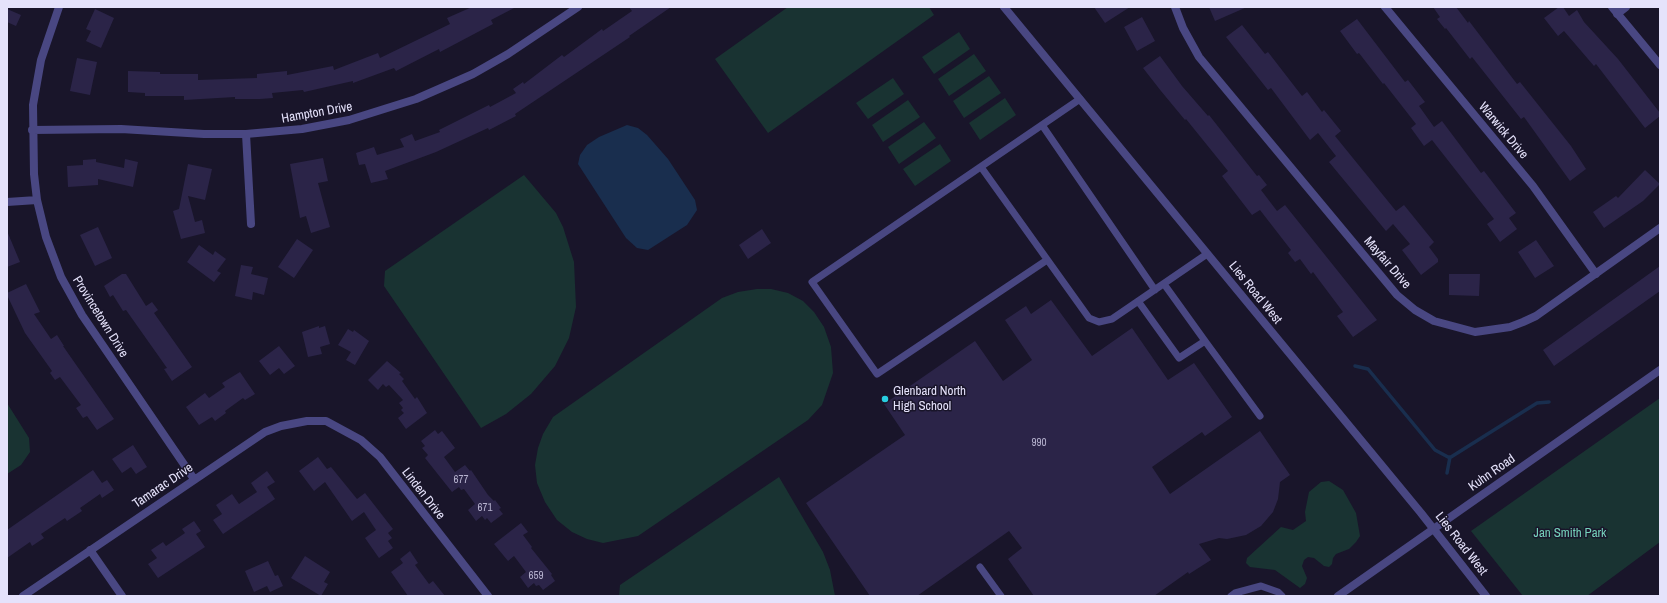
<!DOCTYPE html>
<html>
<head>
<meta charset="utf-8">
<style>
  body { margin:0 }
  #map { position:relative; width:1667px; height:603px; overflow:hidden; background:#19152a; font-family:"Archivo Narrow",sans-serif }
  canvas { display:block }
  .frame { position:absolute; inset:0; border:8px solid #e5e2fb; pointer-events:none }
</style>
</head>
<body>
<div id="map">
<canvas width="1667" height="603"></canvas>
<div class="frame"></div>
</div>
<script>
const context = document.querySelector('canvas').getContext('2d');
context.lineJoin = 'round';
function paint(path, color) { context.fillStyle = color; context.fill(path, 'evenodd'); }
const shape = rows => new Path2D(rows.map(r => 'M' + r).join(''));
function strokePath(path, color, width, dash) { context.strokeStyle = color; context.lineWidth = width; context.lineCap = dash ? 'butt' : 'round'; context.setLineDash(dash || []); context.stroke(path); }
function label(font, color, halo, rows, align = 'center') {
  context.font = font + ' "Archivo Narrow",sans-serif'; context.lineWidth = 3; context.setLineDash([]); context.textBaseline = 'middle'; context.strokeStyle = halo; context.fillStyle = color; for (const [text, x, y, turn = 0] of rows) {
    context.save(); context.translate(x, y); context.rotate((+turn || 0) * Math.PI / 180); context.textAlign = isNaN(turn) ? turn : align; if (halo) context.strokeText(text, 0, 0); context.fillText(text, 0, 0); context.restore();
  }
}
paint(shape([
  [788,7,929,7,934,15,768,133,715,59],
  [959,32,970,49,934,74,922,57],
  [974,54,986,71,949,96,938,79],
  [989,76,1001,93,964,118,953,101],
  [893,78,904,94,868,119,856,103],
  [1005,98,1016,115,980,140,969,123],
  [908,100,920,117,883,142,872,125],
  [924,122,936,138,899,164,888,147],
  [940,144,951,161,915,186,903,169],
  [524,175,556,213,563,227,574,262,576,307,569,338,555,366,531,394,506,414,481,428,384,286,385,271],
  [757,289,771,289,788,293,803,301,814,312,824,327,831,347,833,373,822,405,808,420,638,536,603,543,587,539,572,532,557,520,545,502,537,483,535,465,538,448,543,434,553,417,722,298,738,292],
  [1660,398,1660,542,1587,596,1523,596,1471,531],
  [7,403,29,438,30,452,21,465,7,474],
  [779,477,823,552,830,570,835,596,619,596,620,585],
  [1329,481,1343,490,1356,513,1360,536,1356,542,1349,549,1336,554,1333,558,1332,564,1329,567,1324,566,1314,558,1308,557,1304,560,1302,566,1307,578,1305,584,1300,588,1275,570,1250,567,1246,563,1247,558,1281,527,1293,530,1306,521,1305,512,1309,492,1321,482]
]), '#193332');
paint(shape([
  [627,125,638,128,647,135,668,159,695,200,697,210,687,225,648,250,637,248,626,238,578,164,580,155,587,145,599,137]
]), '#192e4e');
strokePath(shape([
  [1355,366,1368,369,1435,450,1448,457,1451,457,1537,403,1549,402],
  [1447,473,1450,457]
]), '#192e4e', 3.5);
paint(shape([
  [472,7,516,7,491,20,493,24,440,52,439,49,396,71,394,68,353,83,353,81,304,92,303,90,272,93,273,98,260,99,235,99,235,97,184,100,184,96,145,96,145,93,128,92,128,71,160,72,160,74,198,74,198,80,257,78,257,74,287,71,287,75,333,66,334,70,378,53,380,58,450,24,447,18],
  [629,7,671,7,629,36,630,37,515,114,516,116,489,130,488,128,436,152,385,171,388,179,371,183,365,164,359,165,356,153,374,147,377,155,404,147,400,139,412,134,415,141,440,132,439,130,489,105,490,107,516,93,513,89,523,82,524,84,562,55,564,57,602,29,603,31,632,11],
  [1094,7,1130,7,1105,23],
  [1209,7,1247,7,1215,21],
  [1433,7,1456,7,1468,23,1469,21,1517,84,1520,82,1571,146,1586,169,1570,181,1524,117,1521,119,1472,57,1470,59,1446,28,1445,29,1437,19,1440,17],
  [1559,7,1563,7,1569,16,1577,10,1584,22,1618,59,1660,113,1660,116,1645,128,1596,64,1594,66,1564,31,1558,36,1544,18],
  [7,9,21,15,16,26,7,22],
  [95,9,114,18,101,48,86,41,91,31,86,29],
  [1142,17,1155,41,1137,51,1124,27],
  [1357,19,1405,82,1408,80,1425,102,1419,106,1434,127,1442,121,1481,173,1484,171,1516,213,1509,218,1517,229,1500,242,1487,224,1494,219,1432,140,1424,146,1411,128,1416,124,1384,83,1383,84,1359,53,1357,54,1340,31],
  [1242,25,1265,54,1268,52,1302,96,1307,92,1322,112,1324,110,1341,131,1335,136,1396,211,1404,205,1434,242,1429,247,1438,259,1438,262,1421,275,1402,250,1410,244,1393,224,1386,231,1329,162,1336,156,1318,133,1310,140,1271,88,1268,90,1226,37],
  [1160,56,1182,86,1208,116,1209,115,1257,176,1259,175,1267,185,1261,190,1277,211,1285,205,1377,320,1353,337,1337,316,1343,312,1313,272,1311,274,1300,259,1295,262,1288,253,1291,250,1260,210,1252,215,1222,176,1228,171,1186,119,1185,120,1161,91,1143,68],
  [77,58,97,62,90,95,70,91],
  [323,158,328,181,318,183,330,227,311,233,306,216,300,218,290,164],
  [96,159,96,162,124,168,125,159,138,162,133,187,98,179,98,185,68,187,67,166,83,165,83,160],
  [188,164,212,169,205,200,188,196,195,222,202,220,205,233,181,239,173,211,179,209],
  [1645,170,1660,184,1643,201,1604,228,1593,212,1616,196,1618,198],
  [98,227,112,258,95,266,80,235],
  [762,229,771,243,748,259,739,245],
  [7,231,20,262,7,267],
  [297,239,313,250,294,278,278,267],
  [1536,240,1554,266,1535,278,1518,252],
  [199,245,213,255,215,251,226,259,217,271,221,273,214,282,187,262],
  [241,265,253,267,251,274,268,278,264,295,253,292,252,300,235,296],
  [1660,266,1660,291,1554,366,1543,350],
  [122,274,126,274,146,306,152,302,158,310,154,313,192,367,172,381,164,369,167,368,126,310,123,311,113,295,110,297,104,286],
  [1449,274,1480,274,1479,296,1449,295],
  [26,284,40,312,34,314,51,339,57,335,64,346,63,346,114,419,97,430,87,416,83,418,76,408,81,405,60,377,55,380,50,373,52,371,25,333,7,295,7,293],
  [1051,300,1092,356,1132,328,1168,380,1194,363,1232,417,1205,436,1202,432,1152,467,1170,494,1260,431,1290,475,1280,482,1278,499,1273,512,1261,526,1246,535,1227,539,1219,538,1199,544,1211,560,1189,574,1188,572,1154,596,1034,596,1008,559,1022,548,1009,531,917,596,870,596,806,503,905,435,884,404,975,341,1003,381,1032,360,1005,320,1026,306,1031,314],
  [319,326,319,328,325,326,330,344,320,347,322,354,308,357,302,332],
  [348,329,353,332,354,330,369,341,355,365,346,360,351,352,338,345],
  [279,346,295,366,284,374,279,368,270,375,259,361],
  [387,361,401,373,399,374,404,379,402,381,415,399,417,397,427,413,406,429,398,418,404,413,401,410,403,408,399,403,403,400,389,385,386,387,383,384,378,390,368,380],
  [240,372,255,394,245,400,243,398,225,411,226,413,215,421,212,417,199,425,186,407,205,393,209,398,225,387,222,383],
  [435,430,438,434,442,431,455,448,444,457,455,472,465,465,470,471,471,470,488,495,494,501,495,500,501,508,499,509,503,514,491,523,487,518,485,520,482,516,476,521,468,510,475,504,464,489,461,490,459,487,452,492,425,458,428,455,422,448,425,446,421,441],
  [133,445,147,467,136,474,131,467,122,473,112,459],
  [318,457,327,469,331,467,357,499,365,493,393,529,388,533,392,538,388,541,393,548,379,558,365,538,376,530,364,512,352,521,325,482,314,491,299,471],
  [93,470,102,483,107,480,114,490,102,498,100,494,80,508,82,511,67,521,65,518,41,534,44,538,32,546,30,542,7,558,7,530],
  [267,471,275,482,267,487,275,499,223,534,213,520,222,514,216,505,232,494,239,504,257,492,251,483],
  [194,521,201,531,196,534,205,547,158,578,148,564,157,558,151,550,163,542,166,546,185,533,182,529],
  [521,523,528,532,523,535,532,547,531,548,552,574,551,575,555,581,543,590,539,585,536,586,534,583,528,588,520,577,526,572,514,556,508,561,494,544],
  [410,551,418,563,415,565,429,584,433,581,445,596,408,596,391,572,403,563,400,559],
  [305,556,330,572,324,582,328,584,321,596,291,578],
  [268,561,275,576,278,575,283,586,270,592,267,586,254,592,245,571]
]), '#2b2448');
strokePath(shape([
  [1042,125,1155,290],
  [981,167,1089,318,1099,322,1112,319,1207,254],
  [1047,260,877,374,812,282,1080,99],
  [1138,301,1179,358,1205,341,1164,284],
  [1205,341,1260,416],
  [980,567,1001,596],
  [1231,596,1235,593,1261,586,1278,592,1282,596]
]), '#494782', 7);
strokePath(shape([
  [59,7,41,60,33,105,34,174,37,200,46,237,61,277,82,315,194,479],
  [1175,7,1183,28,1199,57,1397,295,1415,310,1434,321,1475,332,1510,327,1523,322,1536,316,1660,228],
  [1385,7,1533,186,1596,274],
  [1612,7,1660,65],
  [1617,14,1626,7],
  [32,130,121,129,204,134,246,134,302,129,349,120,416,99,473,74,508,54,578,7],
  [246,134,251,224],
  [7,202,37,200],
  [90,550,122,596],
  [23,596,265,432,281,426,307,421,326,421,361,440,380,457,488,596],
  [1338,596,1660,370]
]), '#494782', 8);
strokePath(shape([
  [1004,7,1421,513,1486,596]
]), '#494782', 8);
for (const [x, y, r, color] of [
  [885,399,4,"#28cde0"]
]) { const dot = new Path2D(); dot.arc(x, y, r, 0, 2 * Math.PI); context.fillStyle = color; context.fill(dot); strokePath(dot, '#19152a', 1.5); }
label('11px', '#b6b2ce', null, [
  ["990",1039,443],
  ["677",461,480],
  ["671",485,508],
  ["659",536,576]
]);
label('13px', '#e5e2fb', '#19152a', [
  ["Hampton Drive",317,113,-10],
  ["Warwick Drive",1503,131,50],
  ["Mayfair Drive",1387,263,49],
  ["Lies Road West",1255,293,51],
  ["Provincetown Drive",100,317,58],
  ["Kuhn Road",1492,473,-35],
  ["Tamarac Drive",163,486,-34],
  ["Linden Drive",423,494,52],
  ["Lies Road West",1461,544,52]
]);
label('13px', '#e5e2fb', '#19152a', [
  ["Glenbard North",893,392],
  ["High School",893,407]
], 'left');
label('13px', '#76d2bc', '#19152a', [
  ["Jan Smith Park",1570,534]
]);
</script>
</body>
</html>
